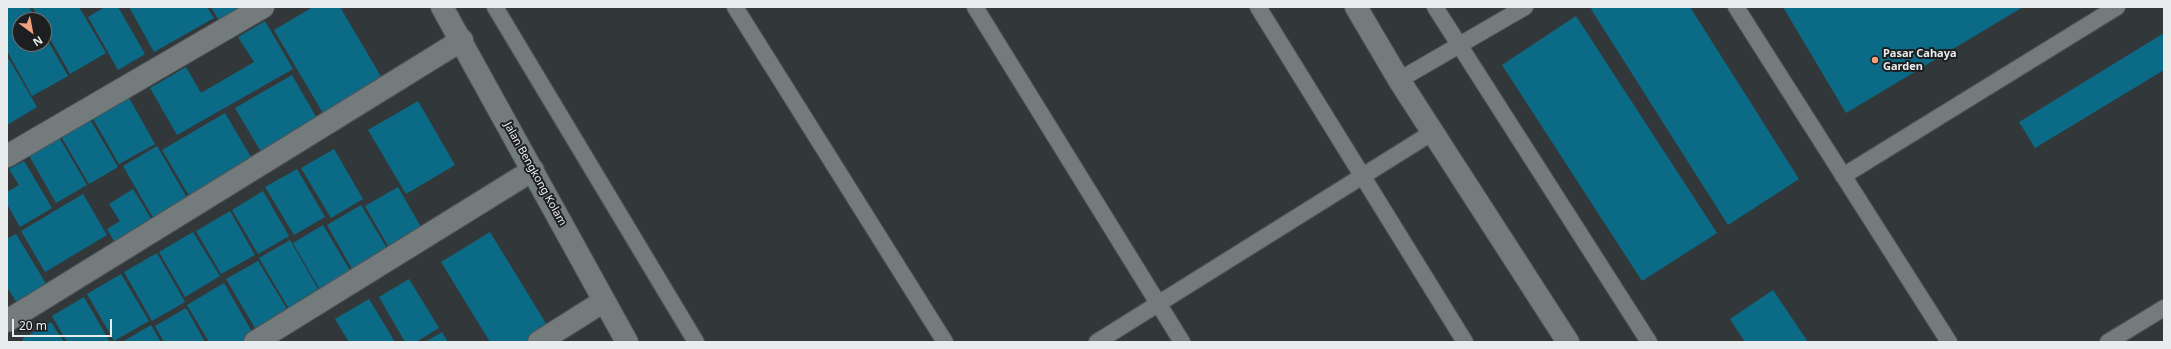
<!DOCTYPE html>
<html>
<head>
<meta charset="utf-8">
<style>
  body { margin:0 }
  #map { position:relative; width:2171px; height:349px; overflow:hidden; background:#32383a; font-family:"Noto Sans",sans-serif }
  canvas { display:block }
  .frame { position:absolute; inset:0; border:8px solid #e8eced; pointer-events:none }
  .north { position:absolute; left:12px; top:12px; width:40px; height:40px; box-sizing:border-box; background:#1c1e1f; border:1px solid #6e7071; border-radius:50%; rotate:148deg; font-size:11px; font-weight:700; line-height:16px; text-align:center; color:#e8eced }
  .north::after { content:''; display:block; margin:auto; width:14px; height:18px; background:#f1a17c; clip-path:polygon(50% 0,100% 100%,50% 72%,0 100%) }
  .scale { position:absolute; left:12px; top:319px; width:100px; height:18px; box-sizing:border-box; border:2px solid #e8eced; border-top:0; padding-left:5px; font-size:12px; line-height:14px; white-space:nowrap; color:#e8eced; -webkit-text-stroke:3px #1c1e1f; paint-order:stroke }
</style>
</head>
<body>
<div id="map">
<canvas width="2171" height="349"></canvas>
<div class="frame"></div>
<div class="north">N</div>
<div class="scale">20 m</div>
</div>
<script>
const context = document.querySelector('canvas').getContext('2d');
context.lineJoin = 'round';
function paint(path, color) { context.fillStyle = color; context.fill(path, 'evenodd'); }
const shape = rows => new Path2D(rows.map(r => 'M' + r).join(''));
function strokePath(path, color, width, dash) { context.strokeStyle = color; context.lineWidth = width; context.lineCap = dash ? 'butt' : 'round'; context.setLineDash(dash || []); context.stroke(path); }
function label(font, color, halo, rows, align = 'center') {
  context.font = font + ' "Noto Sans",sans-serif'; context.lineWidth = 4; context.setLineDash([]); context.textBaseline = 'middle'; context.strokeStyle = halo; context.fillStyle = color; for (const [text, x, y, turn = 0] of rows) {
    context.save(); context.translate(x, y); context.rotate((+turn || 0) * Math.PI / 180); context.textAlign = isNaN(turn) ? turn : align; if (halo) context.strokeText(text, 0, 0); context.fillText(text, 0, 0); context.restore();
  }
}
paint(shape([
  [7,7,29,7,36,20,20,20,20,44,44,44,44,34,68,76,32,96,7,51],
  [32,7,79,7,106,53,70,74,44,28,44,20,40,20],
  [105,7,118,7,145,54,118,70,88,17],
  [129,7,207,7,214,18,154,52],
  [211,7,244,7,219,21],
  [313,7,340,7,386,85,327,120,274,30],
  [1594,7,1690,7,1799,179,1728,225,1591,9],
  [1783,7,2023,7,1846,113],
  [1576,16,1717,233,1642,281,1502,65],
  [265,21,293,69,177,135,150,88,186,67,201,93,254,62,238,37],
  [2164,33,2164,70,2035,148,2019,122],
  [9,59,37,107,7,125,7,60],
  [292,75,319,122,263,155,235,108],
  [128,96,155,144,119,164,92,117],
  [418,101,455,165,406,194,368,130],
  [225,113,254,162,191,199,162,150],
  [88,116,118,167,89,184,59,133],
  [57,134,87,185,56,203,27,152],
  [157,146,189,201,155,221,123,166],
  [334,149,363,199,331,218,301,168],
  [24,161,52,208,20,227,7,204,7,192,19,185,9,169],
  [297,169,325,217,294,235,265,187],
  [398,187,425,234,392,253,365,206],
  [133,189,152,220,115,243,107,229,120,221,109,204],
  [263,191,289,236,258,254,232,210],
  [83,194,107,235,45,272,21,231],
  [361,205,391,255,356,276,327,225],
  [230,211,255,255,221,274,196,231],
  [323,225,354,277,323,295,293,243],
  [193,232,220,276,185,297,159,252],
  [490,232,550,330,529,342,490,342,441,262],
  [16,234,48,287,18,305,7,287,7,239],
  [290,240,322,296,292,314,259,258],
  [157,253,185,302,152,321,124,272],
  [258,261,290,314,258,333,226,279],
  [121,274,149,321,114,341,87,294],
  [409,279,439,328,416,342,405,342,379,297],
  [224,283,255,337,246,342,209,342,187,305],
  [1773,290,1808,342,1745,342,1730,319],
  [84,297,110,342,67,342,52,316],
  [369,299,395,342,349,342,335,319],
  [186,308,205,342,164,342,155,326],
  [51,322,64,342,24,342,22,339],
  [151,325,161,342,122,342],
  [442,332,448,342,425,342]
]), '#0b6b87');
const service = shape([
  [495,7,696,342],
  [735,7,945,342],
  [975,7,1182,342],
  [1258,7,1465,342],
  [1435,7,1649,342],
  [1736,7,1949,342],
  [1399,80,1525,7],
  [1843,176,2117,7],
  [1097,342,1433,132],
  [2108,342,2164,308]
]);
const minor = shape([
  [7,156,263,7],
  [7,321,462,40],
  [255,342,533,170],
  [539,342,604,301]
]);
const tertiary = shape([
  [442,7,627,342],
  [1356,7,1399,80,1568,342]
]);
strokePath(service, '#505456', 18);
strokePath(minor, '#505456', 24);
strokePath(tertiary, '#505456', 24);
strokePath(service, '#747b7d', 16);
strokePath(minor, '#747b7d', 22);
strokePath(tertiary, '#747b7d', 22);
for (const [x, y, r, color] of [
  [1875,60,4,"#f1a17c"]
]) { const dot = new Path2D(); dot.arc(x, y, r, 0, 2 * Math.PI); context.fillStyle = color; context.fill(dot); strokePath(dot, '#1c1e1f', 1.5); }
label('bold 11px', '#e8eced', '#1c1e1f', [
  ["Pasar Cahaya",1883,54],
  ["Garden",1883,67]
], 'left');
label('11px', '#e8eced', '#1c1e1f', [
  ["Jalan Bengkong Kolam",535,174,61]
]);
</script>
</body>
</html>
